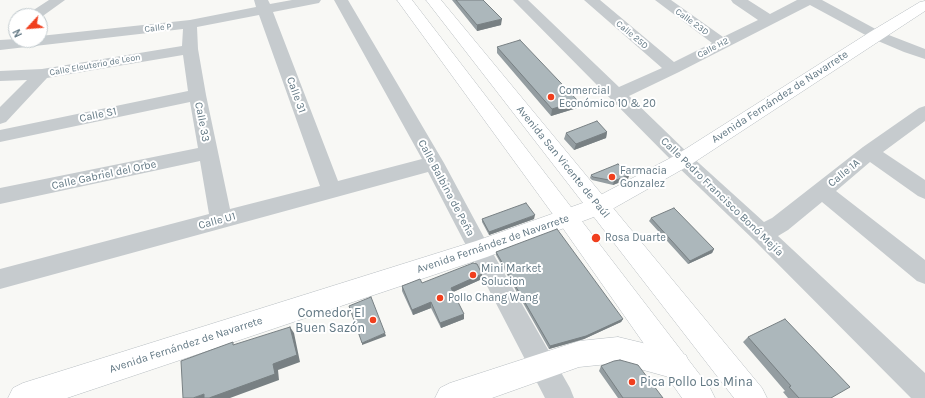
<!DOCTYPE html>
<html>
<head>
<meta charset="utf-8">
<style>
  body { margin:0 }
  #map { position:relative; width:925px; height:398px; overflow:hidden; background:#f8f8f5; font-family:Karla,sans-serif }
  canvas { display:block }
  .north { position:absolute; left:8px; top:8px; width:40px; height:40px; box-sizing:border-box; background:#fff; border:1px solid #c0c9cd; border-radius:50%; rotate:244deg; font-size:11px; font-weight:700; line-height:16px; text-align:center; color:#617783 }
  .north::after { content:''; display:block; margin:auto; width:14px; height:18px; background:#f03f1e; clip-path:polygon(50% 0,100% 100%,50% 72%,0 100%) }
</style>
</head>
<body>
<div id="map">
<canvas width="925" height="398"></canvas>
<div class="north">N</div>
</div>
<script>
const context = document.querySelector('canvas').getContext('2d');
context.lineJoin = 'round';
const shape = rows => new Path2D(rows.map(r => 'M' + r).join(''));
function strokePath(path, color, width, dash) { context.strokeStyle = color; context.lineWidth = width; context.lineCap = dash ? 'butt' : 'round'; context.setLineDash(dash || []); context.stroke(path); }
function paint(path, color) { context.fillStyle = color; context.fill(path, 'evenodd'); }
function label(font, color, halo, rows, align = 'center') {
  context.font = font + ' Karla,sans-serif'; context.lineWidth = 4; context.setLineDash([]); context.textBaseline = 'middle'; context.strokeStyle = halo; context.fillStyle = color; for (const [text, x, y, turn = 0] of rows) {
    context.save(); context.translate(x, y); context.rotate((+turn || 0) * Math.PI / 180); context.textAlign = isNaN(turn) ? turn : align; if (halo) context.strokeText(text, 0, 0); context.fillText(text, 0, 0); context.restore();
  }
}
const secondary = shape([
  [925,1,925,11,690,165,607,212,487,257,67,398,8,398,13,388,23,383,476,241,591,200,676,155,870,32,920,2,925,1],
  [618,337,676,351,686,355,690,365,686,375,676,379,618,363,579,367,492,398,435,398,440,388,450,383,579,341,618,337]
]);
const primary = shape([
  [397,0,412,0,710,388,715,398,682,398,560,224,397,0],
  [426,0,441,0,762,388,767,398,734,398,426,0]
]);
strokePath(secondary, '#b8bec2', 1);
strokePath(primary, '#b9bec1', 1);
paint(shape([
  [49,0,65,0,40,18,40,16,27,16,29,13,49,0],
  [254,0,268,0,270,4,292,0,321,0,319,3,273,12,338,181,422,159,334,0,348,0,444,163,487,243,570,388,574,398,545,398,428,172,0,289,0,269,209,214,200,161,0,204,0,188,198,148,190,102,0,142,0,130,188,91,183,55,47,78,6,122,0,124,0,107,27,80,0,81,0,71,42,69,182,46,183,29,0,50,0,40,16,39,16,40,40,40,40,36,190,20,256,7,254,0],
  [259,15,320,186,230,209,206,95,198,49,197,27,259,15],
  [513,0,528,0,619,87,662,68,584,0,600,0,674,62,712,43,655,0,671,0,723,37,758,20,733,3,731,0,748,0,770,14,797,0,822,0,881,32,925,49,925,59,904,52,871,38,810,5,679,72,629,96,690,155,764,222,772,218,863,147,919,108,925,106,925,121,883,152,925,180,925,199,918,196,870,162,836,191,925,260,925,284,917,281,822,202,788,230,778,236,925,373,925,398,911,398,754,240,676,165,513,0]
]), '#c6cbce');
paint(secondary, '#fff');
paint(primary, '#fff');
paint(shape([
  [452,0,483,0,501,25,477,31],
  [497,47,577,108,551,116,497,53],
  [607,132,606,138,574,150,564,139,566,133],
  [591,175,629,175,628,179,613,185,592,180,590,178],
  [651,218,714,249,712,253,688,264,649,221],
  [482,219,534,219,489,235,482,222],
  [496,252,623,319,621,322,584,339,549,349,496,255],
  [482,279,453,292,464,319,441,328,431,308,413,315,402,291,402,286,422,283],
  [748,337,832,398,788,398,783,392,785,391,743,342],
  [601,366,663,398,618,398,599,371]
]), '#949da1');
paint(shape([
  [502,19,501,25,477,31,477,25],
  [578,101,577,108,551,116,552,109],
  [607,132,606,138,574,150,576,144],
  [629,175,628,179,613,185,614,181],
  [535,215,534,219,489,235,489,232],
  [714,249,712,253,688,264,690,261],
  [482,274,482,279,451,293,451,288],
  [431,302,431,308,413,315,412,310],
  [464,314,464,319,441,328,440,323],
  [623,319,621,322,584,339,549,349,550,346],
  [290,327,294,333,300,362,278,370,279,380,230,398,209,398,273,364],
  [385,333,386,336,362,345,362,343],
  [204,394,208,398,193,398]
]), '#788083');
const building = shape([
  [456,0,483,0,502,19,477,25,456,0],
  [520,40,578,101,552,109,497,47,520,40],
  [597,121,607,132,576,144,566,133,597,121],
  [618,164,629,175,614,181,593,177,591,175,618,164],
  [526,203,535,215,489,232,482,219,526,203],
  [674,208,714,249,690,261,651,218,674,208],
  [557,229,623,319,586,336,550,346,496,252,557,229],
  [473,263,477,264,482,274,451,288,464,314,440,323,431,302,412,310,402,286,420,279,422,283,473,263],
  [371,297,385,333,362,343,349,306,371,297],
  [785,319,850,387,831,398,799,398,789,387,791,386,748,337,785,319],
  [290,327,297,355,273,364,275,374,209,398,204,398,204,394,193,398,183,398,181,361,233,342,233,345,290,327],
  [620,360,638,365,663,398,623,398,601,366,614,361,620,360]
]);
paint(building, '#acb7bb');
strokePath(building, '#788083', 1);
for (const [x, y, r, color] of [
  [551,97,4,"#f03f1e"],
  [612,177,4,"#f03f1e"],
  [596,238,5,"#f03f1e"],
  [473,275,4,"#f03f1e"],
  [440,298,4,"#f03f1e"],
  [373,320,4,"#f03f1e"],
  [632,382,4,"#f03f1e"]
]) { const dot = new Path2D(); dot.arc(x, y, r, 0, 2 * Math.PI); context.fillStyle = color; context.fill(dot); strokePath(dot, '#fff', 1.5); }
label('9px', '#617783', '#fff', [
  ["Calle 23D",692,22,36],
  ["Calle P",158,28,-6],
  ["Calle 25D",632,35,40],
  ["Calle H2",713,48,-27],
  ["Calle Eleuterio de Leon",95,65,-10]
]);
label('11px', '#617783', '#fff', [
  ["Comercial",559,91],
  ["Económico 10 & 20",559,104],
  ["Farmacia",620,171],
  ["Gonzalez",620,184],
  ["Rosa Duarte",605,238],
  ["Mini Market",481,269],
  ["Solucion",481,282],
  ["Pollo Chang Wang",448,298]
], 'left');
label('11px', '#617783', '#fff', [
  ["Calle 31",296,95,70],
  ["Avenida Fernández de Navarrete",780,97,-33],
  ["Calle S1",98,115,-12],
  ["Calle 33",202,122,79],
  ["Avenida San Vicente de Paúl",563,162,51],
  ["Calle 1A",844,173,-39],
  ["Calle Gabriel del Orbe",104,175,-12],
  ["Calle Balbina de Peña",446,188,62],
  ["Calle Pedro Francisco Bonó Mejía",722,197,44],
  ["Calle U1",217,221,-15],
  ["Avenida Fernández de Navarrete",493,244,-19],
  ["Avenida Fernández de Navarrete",186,345,-18]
]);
label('13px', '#617783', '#fff', [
  ["Comedor El",365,313],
  ["Buen Sazón",365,328],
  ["Pica Pollo Los Mina",640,382,"left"]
], 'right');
</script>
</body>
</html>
